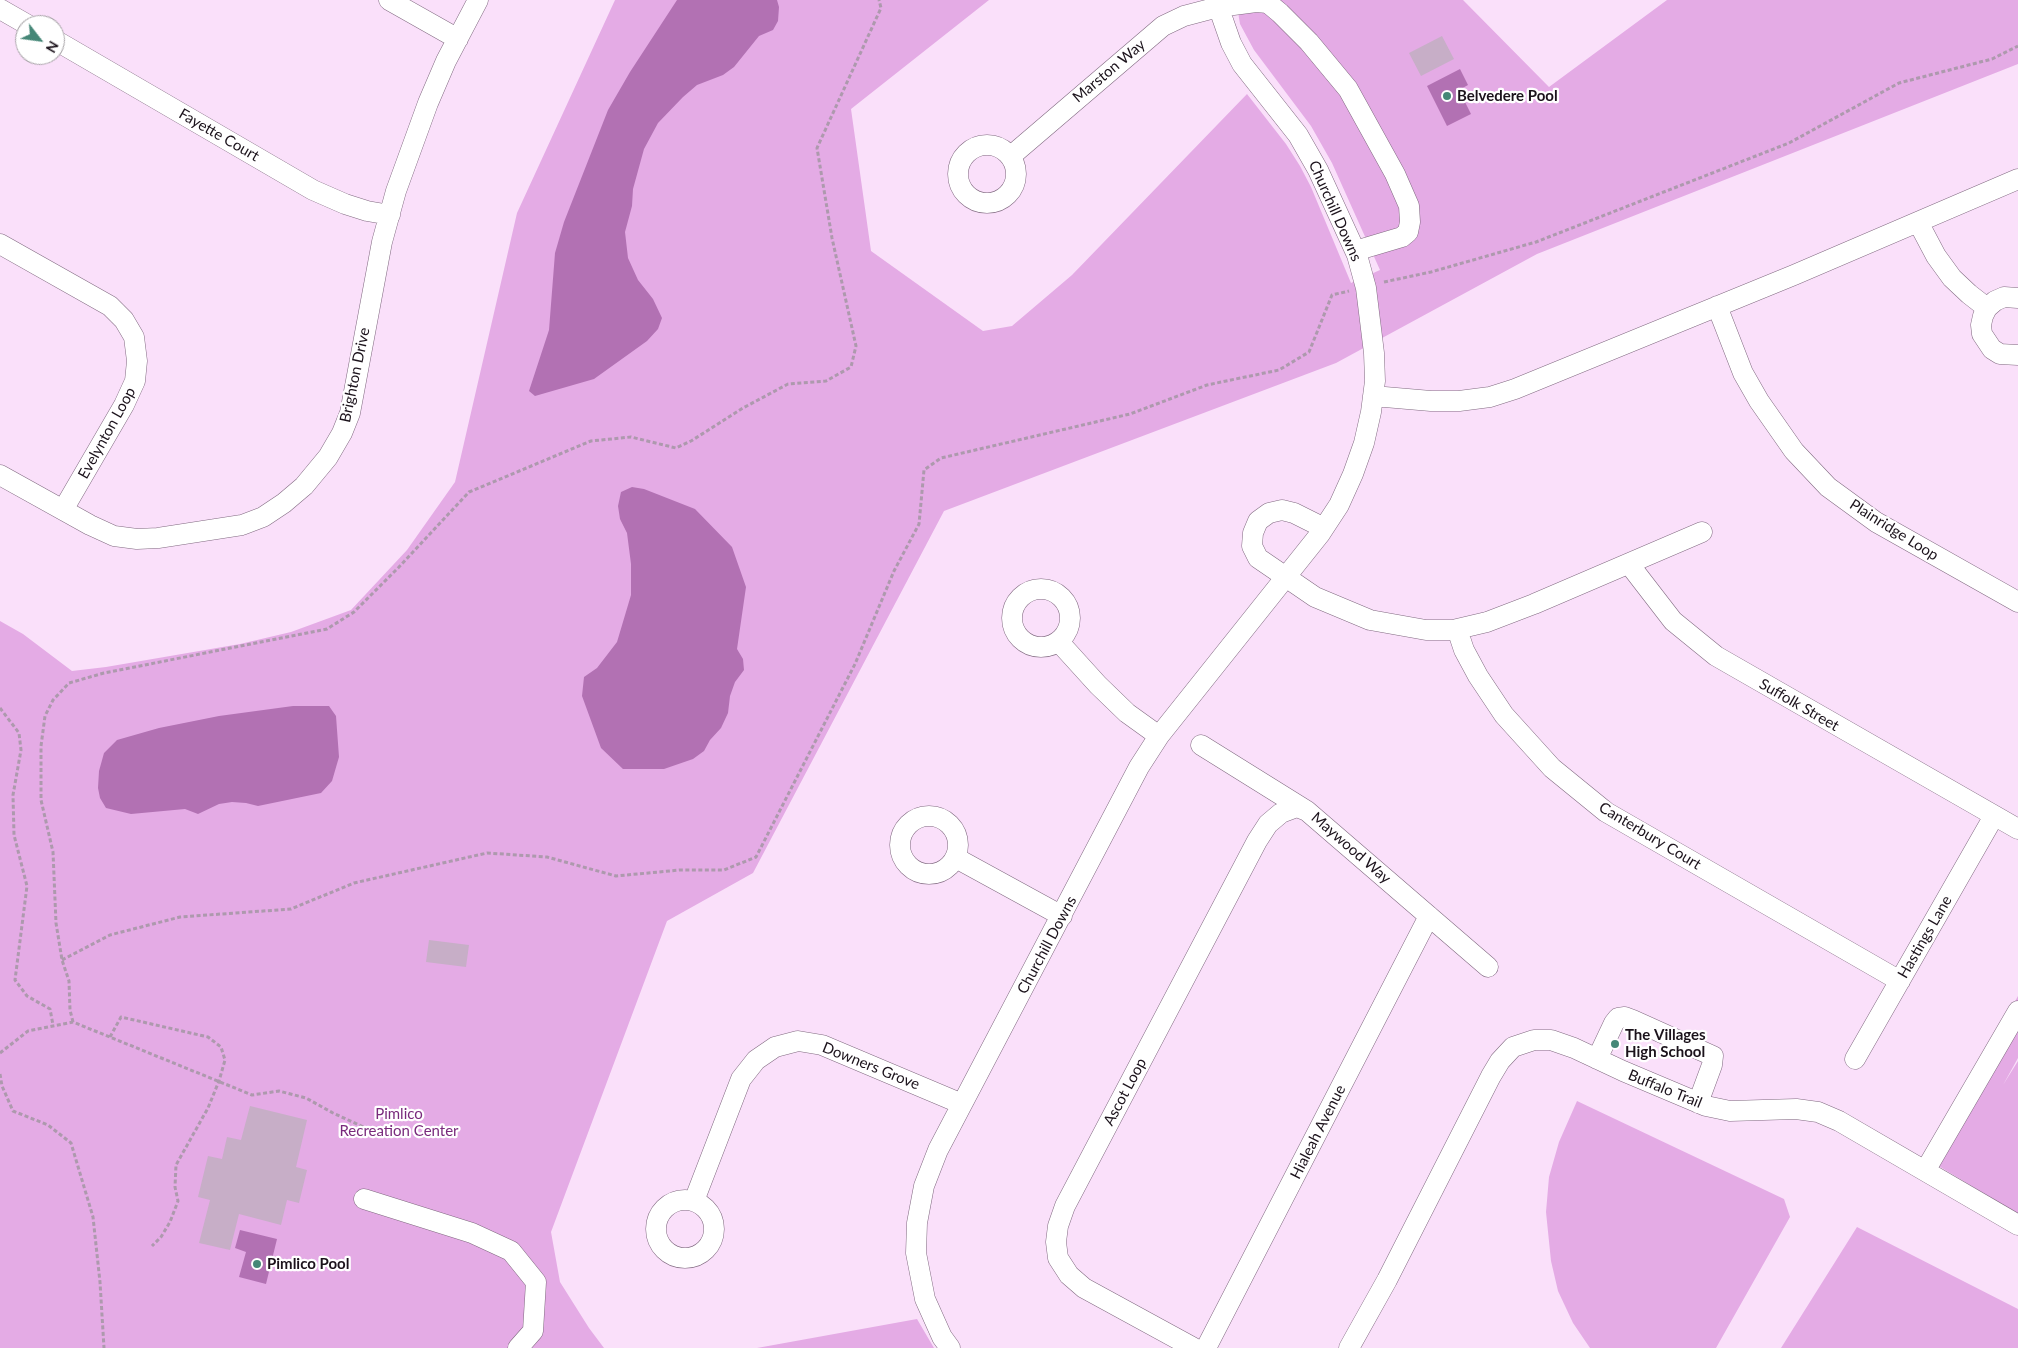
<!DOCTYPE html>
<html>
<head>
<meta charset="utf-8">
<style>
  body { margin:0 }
  #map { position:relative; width:2018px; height:1348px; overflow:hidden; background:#fae0fa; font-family:Lato,sans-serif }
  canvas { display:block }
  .north { position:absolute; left:15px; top:15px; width:50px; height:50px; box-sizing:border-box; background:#fff; border:1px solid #a4a0a4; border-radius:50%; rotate:120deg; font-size:14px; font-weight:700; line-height:20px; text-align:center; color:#1b121b }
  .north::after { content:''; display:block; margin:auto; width:18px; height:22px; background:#458777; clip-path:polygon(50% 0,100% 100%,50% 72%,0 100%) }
</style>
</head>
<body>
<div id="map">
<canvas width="2018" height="1348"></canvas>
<div class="north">N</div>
</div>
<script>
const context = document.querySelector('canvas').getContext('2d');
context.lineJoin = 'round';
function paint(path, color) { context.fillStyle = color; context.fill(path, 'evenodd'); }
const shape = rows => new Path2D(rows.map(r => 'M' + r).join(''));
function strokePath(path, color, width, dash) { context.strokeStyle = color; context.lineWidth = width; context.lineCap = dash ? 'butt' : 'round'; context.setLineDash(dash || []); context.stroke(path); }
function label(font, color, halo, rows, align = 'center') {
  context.font = font + ' Lato,sans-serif'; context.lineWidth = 4.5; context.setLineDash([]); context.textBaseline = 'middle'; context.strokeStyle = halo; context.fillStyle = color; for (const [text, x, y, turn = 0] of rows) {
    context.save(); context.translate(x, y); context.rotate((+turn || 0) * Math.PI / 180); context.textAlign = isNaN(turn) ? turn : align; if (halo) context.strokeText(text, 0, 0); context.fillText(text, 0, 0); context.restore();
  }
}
paint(shape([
  [615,0,989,0,851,109,871,251,983,331,1012,326,1072,275,1247,94,1286,144,1300,166,1311,187,1351,283,1380,270,1332,163,1311,126,1254,50,1240,24,1236,0,1463,0,1549,87,1667,0,2018,0,2018,64,1537,254,1336,363,944,511,753,873,667,921,551,1232,560,1282,589,1328,604,1348,0,1348,0,621,23,634,72,671,106,667,240,644,291,632,351,610,407,550,455,482,517,213],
  [2018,996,2018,1058,2003,1085,2018,1061,2018,1214,1927,1159],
  [1577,1101,1784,1199,1790,1217,1716,1348,1590,1348,1573,1323,1558,1291,1551,1261,1546,1212,1549,1177,1559,1142],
  [1857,1227,2018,1309,2018,1348,1781,1348],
  [917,1319,934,1348,757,1348]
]), '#e4abe5');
paint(shape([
  [677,0,777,0,779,7,778,21,773,30,759,36,734,67,723,75,697,85,683,97,658,123,644,149,633,189,632,206,625,232,628,258,638,280,653,299,662,318,658,329,647,341,594,379,535,396,529,391,549,330,555,253,564,222,608,110,630,72],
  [1460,69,1468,85,1459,90,1471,114,1447,126,1427,86],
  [632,487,644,489,695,509,732,547,746,587,737,649,743,659,744,670,735,682,730,696,728,713,721,728,710,740,704,751,693,759,664,769,623,769,601,748,582,696,584,677,597,668,617,642,631,595,631,564,627,533,620,519,618,506,621,492],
  [293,706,329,706,336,716,339,757,332,781,321,793,258,806,246,803,232,802,219,804,198,814,185,809,131,814,106,808,100,798,98,788,99,771,104,753,117,740,159,728,219,716],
  [240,1230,277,1239,266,1284,239,1277,246,1252,235,1248]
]), '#b271b3');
paint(shape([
  [1442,36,1454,59,1421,76,1409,53],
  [429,940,469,945,466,967,426,962],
  [250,1106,307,1120,296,1167,307,1170,299,1203,287,1200,281,1225,239,1214,230,1250,199,1243,210,1200,198,1197,208,1156,222,1159,227,1137,241,1140]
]), '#c7aec7');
const minor = shape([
  [389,0,458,39],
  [0,9,28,25],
  [55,40,313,190,345,204,367,211,390,215],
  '958 174a29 29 0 1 1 58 0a29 29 0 1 1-58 0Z',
  [1011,156,1163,26,1184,16,1218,7,1256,2,1268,3,1280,13,1309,42,1348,89,1395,174,1409,206,1410,222,1408,232,1402,237,1355,251],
  [1918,222,1936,256,1952,278,1969,294,1987,308],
  [0,244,110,306,124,320,134,337,137,361,135,381,124,405,63,510],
  [2018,298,2004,297,1995,301,1987,308,1983,316,1981,325,1982,334,1992,349,2000,354,2018,355],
  [1717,306,1743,373,1759,401,1794,451,1828,487,1876,522,2018,602],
  [1373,396,1431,401,1459,401,1490,397,1515,389,1794,275,2018,179],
  [0,475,90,525,114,536,137,539,158,538,242,525,263,517,284,503,304,486,328,457,342,433,350,413,382,242,396,191,428,103,446,61,478,0],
  [1324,528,1294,513,1282,510,1269,513,1258,521,1253,533,1252,546,1258,558,1315,597,1370,620,1426,630,1453,630,1487,622,1534,604,1702,532],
  [1629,564,1673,621,1716,656,2018,829],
  '1012 618a29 29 0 1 1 58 0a29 29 0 1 1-58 0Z',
  [1457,629,1464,650,1478,676,1504,715,1552,768,1606,812,1900,981],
  [1059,642,1098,685,1127,713,1159,736],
  [1201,745,1307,811,1488,967],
  '900 845a29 29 0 1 1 58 0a29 29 0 1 1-58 0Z',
  [956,858,1062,916],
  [1597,1059,1614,1023,1618,1018,1625,1017,1633,1020,1713,1056,1712,1065,1698,1103],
  [1855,1059,1994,816],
  [1925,1171,2018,1011],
  [364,1199,472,1233,511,1251,536,1282,533,1331,518,1348],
  '656 1229a29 29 0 1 1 58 0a29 29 0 1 1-58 0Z',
  [694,1201,741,1079,756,1060,775,1047,798,1041,822,1045,962,1104],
  [950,1348,942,1337,925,1299,916,1253,917,1223,924,1186,938,1150,1139,767,1159,736,1320,534,1339,505,1353,474,1364,443,1371,412,1375,381,1374,353,1366,288,1357,255,1318,170,1298,135,1242,64,1231,43,1216,0],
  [1194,1348,1084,1288,1069,1275,1058,1258,1056,1242,1058,1226,1065,1206,1257,841,1268,824,1281,813,1297,807,1307,811],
  [1206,1348,1429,916],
  [1349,1348,1387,1280,1491,1076,1500,1061,1513,1047,1534,1040,1551,1040,1574,1048,1623,1071,1706,1106,1730,1111,1796,1109,1818,1112,1839,1121,2018,1225]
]);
strokePath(minor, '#816a81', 21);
strokePath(shape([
  [1384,282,1431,272,1536,242,1789,143,1899,83,1992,59,2018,46],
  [0,708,19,733,21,750,13,795,14,835,27,886,15,980,27,996,50,1009,53,1025],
  [62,960,110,935,180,917,291,909,354,883,487,853,547,857,616,876,680,870,724,870,756,857,855,664,894,571,919,524,924,470,941,458,1130,414,1207,385,1279,370,1309,352,1332,295,1349,291],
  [73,1022,70,1010,69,981,62,960,56,923,53,852,41,800,41,746,45,716,53,700,69,683,104,673,327,629,354,612,399,567,469,492,591,441,631,437,676,448,691,441,743,408,788,384,826,381,851,367,856,346,832,238,817,148,881,8,879,0],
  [110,1037,121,1017,208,1037,221,1047,225,1060,219,1081,208,1108,176,1165,175,1187,178,1201,170,1222,161,1237,152,1246],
  [0,1053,28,1031,73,1022,252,1095,279,1091,306,1098,333,1113,385,1137],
  [0,1074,2,1086,13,1111,48,1125,71,1143,93,1217,100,1282,104,1348]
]), '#ad99ad', 3, [4, 2.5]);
strokePath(minor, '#fff', 20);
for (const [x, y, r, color] of [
  [1447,96,5,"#458777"],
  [1615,1044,5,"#458777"],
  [257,1264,5,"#458777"]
]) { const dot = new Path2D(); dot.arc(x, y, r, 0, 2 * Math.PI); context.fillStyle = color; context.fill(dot); strokePath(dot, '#fff', 2); }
label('15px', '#1b121b', '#fff', [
  ["Marston Way",1109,71,-40],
  ["Fayette Court",219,135,30],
  ["Churchill Downs",1335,211,66],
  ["Brighton Drive",355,375,-78],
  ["Evelynton Loop",107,433,-61],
  ["Plainridge Loop",1894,530,32],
  ["Suffolk Street",1799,705,30],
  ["Canterbury Court",1650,836,31],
  ["Maywood Way",1351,848,41],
  ["Hastings Lane",1925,937,-60],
  ["Churchill Downs",1047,945,-62],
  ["Downers Grove",871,1066,22],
  ["Buffalo Trail",1665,1089,22],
  ["Ascot Loop",1125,1092,-62],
  ["Hialeah Avenue",1318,1132,-63]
]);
label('bold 15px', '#1b121b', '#fff', [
  ["Belvedere Pool",1457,96],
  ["The Villages",1625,1035],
  ["High School",1625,1052],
  ["Pimlico Pool",267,1264]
], 'left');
label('15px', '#792a7c', '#fff', [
  ["Pimlico",399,1114],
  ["Recreation Center",399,1131]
]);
</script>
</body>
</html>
